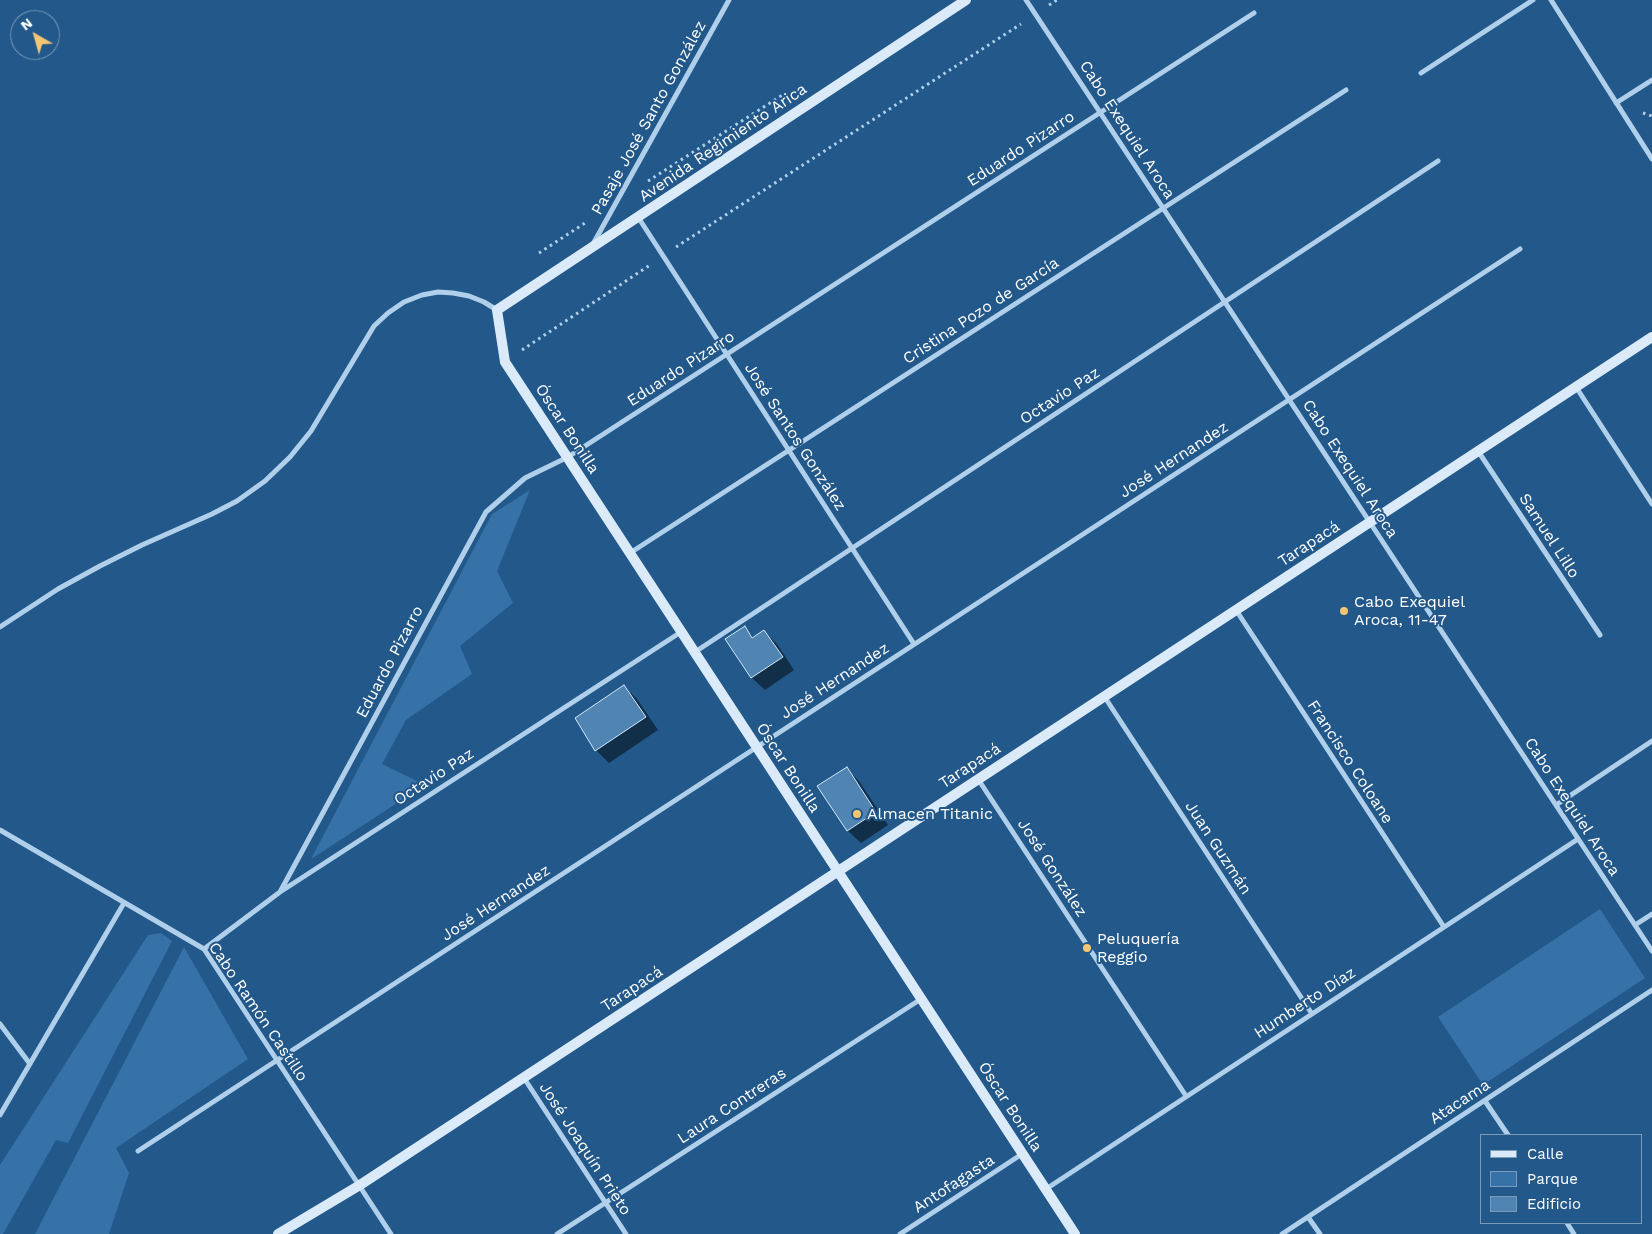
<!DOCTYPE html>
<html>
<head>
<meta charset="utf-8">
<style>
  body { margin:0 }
  #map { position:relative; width:1652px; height:1234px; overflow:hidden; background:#22588a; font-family:"Work Sans",sans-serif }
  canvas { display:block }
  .legend { position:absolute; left:1480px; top:1134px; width:162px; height:90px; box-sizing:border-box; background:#22588a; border:1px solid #7a9bb9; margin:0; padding:6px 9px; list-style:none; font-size:15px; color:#fff }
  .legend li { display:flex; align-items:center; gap:10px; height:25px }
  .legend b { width:25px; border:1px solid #7a9bb9 }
  .north { position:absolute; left:10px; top:10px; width:50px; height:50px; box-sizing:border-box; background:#22588a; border:1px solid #7a9bb9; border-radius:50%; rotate:322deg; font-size:14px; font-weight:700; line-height:20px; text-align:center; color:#fff }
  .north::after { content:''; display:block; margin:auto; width:18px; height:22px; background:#f6c572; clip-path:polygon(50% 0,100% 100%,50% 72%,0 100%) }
</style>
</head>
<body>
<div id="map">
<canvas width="1652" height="1234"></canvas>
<ul class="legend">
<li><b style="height:6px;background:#daeaf8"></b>Calle</li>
<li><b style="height:14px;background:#3672a7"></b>Parque</li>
<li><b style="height:14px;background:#4f84b3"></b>Edificio</li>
</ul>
<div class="north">N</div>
</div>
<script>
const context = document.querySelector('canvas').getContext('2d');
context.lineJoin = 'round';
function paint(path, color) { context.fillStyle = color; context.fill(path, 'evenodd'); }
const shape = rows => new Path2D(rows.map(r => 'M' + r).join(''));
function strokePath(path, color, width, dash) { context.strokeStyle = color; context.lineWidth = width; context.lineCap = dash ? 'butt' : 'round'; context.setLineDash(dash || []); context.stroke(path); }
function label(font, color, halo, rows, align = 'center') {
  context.font = font + ' "Work Sans",sans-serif'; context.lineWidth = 4; context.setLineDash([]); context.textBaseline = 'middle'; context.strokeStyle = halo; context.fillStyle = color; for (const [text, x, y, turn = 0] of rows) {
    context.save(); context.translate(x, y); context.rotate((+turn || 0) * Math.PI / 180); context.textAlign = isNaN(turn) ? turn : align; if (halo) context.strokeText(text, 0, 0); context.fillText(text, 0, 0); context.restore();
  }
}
paint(shape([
  [530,490,497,571,513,603,460,646,472,674,406,720,382,764,425,785,311,859,492,514],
  [1600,909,1645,978,1483,1085,1438,1017],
  [161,933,172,941,68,1143,56,1140,3,1234,0,1234,0,1165,148,935],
  [184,947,248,1059,116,1148,129,1173,109,1234,35,1234]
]), '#3672a7');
paint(shape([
  [744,628,754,638,764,631,777,644,794,670,765,690,752,678,727,640],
  [624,686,637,699,658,730,609,763,596,750],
  [846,768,859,781,888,825,861,843,848,831,819,787]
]), '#0007');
const building = shape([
  [745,626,752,638,764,630,783,657,751,678,725,639,745,626],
  [624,685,646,717,595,751,575,718,624,685],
  [847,767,876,812,847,831,817,786,847,767]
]);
paint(building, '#4f84b3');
strokePath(building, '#d4e7f8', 1);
strokePath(shape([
  [1049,5,1057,0],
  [1643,113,1652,116],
  [648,181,784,94],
  [676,247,1021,24],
  [539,253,585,223],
  [522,350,650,265]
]), '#afcfeb', 3, [2.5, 4]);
strokePath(shape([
  [1026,0,1652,951],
  [1551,0,1652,159],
  [1421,73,1533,0],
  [1616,103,1652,80],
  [638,217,914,644],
  [593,244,729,0],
  [1576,387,1652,504],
  [1478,451,1600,635],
  [630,553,1346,90],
  [1236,610,1444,927],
  [0,627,58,589,100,566,142,545,212,514,237,501,265,481,290,457,311,431,374,326,388,313,404,302,422,295,438,292,453,293,469,296,484,302,497,310],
  [695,652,1438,161],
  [1104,696,1312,1014],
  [978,779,1186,1096],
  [1556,805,1652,741],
  [0,830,204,949,391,1234],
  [280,892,486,512,525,478,568,457,1254,13],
  [1635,925,1652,914],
  [204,949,280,892,681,632],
  [0,1024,30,1064],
  [524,1078,626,1234],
  [1485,1101,1508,1135],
  [0,1115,124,903],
  [138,1151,1520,249],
  [1046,1189,1578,839],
  [1308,1217,1320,1234],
  [1567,1223,1574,1234],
  [557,1234,921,999],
  [900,1234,1022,1154],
  [1282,1234,1652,990]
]), '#afcfeb', 5);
strokePath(shape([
  [966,0,497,310,505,362,1075,1234],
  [278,1234,360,1185,1652,337]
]), '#daeaf8', 10);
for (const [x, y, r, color] of [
  [1344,611,5,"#f6c572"],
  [857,814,5,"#f6c572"],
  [1087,948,5,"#f6c572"]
]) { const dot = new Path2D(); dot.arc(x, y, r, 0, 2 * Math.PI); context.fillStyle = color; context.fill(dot); strokePath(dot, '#22588a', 2); }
label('16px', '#fff', '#22588a', [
  ["Pasaje José Santo González",649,118,-61],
  ["Cabo Exequiel Aroca",1127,130,57],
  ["Avenida Regimiento Arica",723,143,-34],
  ["Eduardo Pizarro",1021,149,-33],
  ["Cristina Pozo de García",981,311,-33],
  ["Eduardo Pizarro",681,369,-33],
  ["Octavio Paz",1060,396,-33],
  ["Óscar Bonilla",567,429,57],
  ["José Santos González",795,437,57],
  ["José Hernandez",1174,460,-33],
  ["Cabo Exequiel Aroca",1350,469,57],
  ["Samuel Lillo",1549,536,57],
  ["Tarapacá",1309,544,-33],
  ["Eduardo Pizarro",390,662,-62],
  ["José Hernandez",835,681,-33],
  ["Francisco Coloane",1350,762,57],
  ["Tarapacá",970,766,-33],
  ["Óscar Bonilla",788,768,57],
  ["Octavio Paz",434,777,-33],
  ["Cabo Exequiel Aroca",1572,807,57],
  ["Juan Guzmán",1218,848,57],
  ["José González",1052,868,57],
  ["José Hernandez",496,903,-33],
  ["Tarapacá",632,989,-33],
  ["Humberto Díaz",1305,1003,-33],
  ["Cabo Ramón Castillo",258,1012,56],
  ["Atacama",1460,1102,-33],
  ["Laura Contreras",732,1106,-33],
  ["Óscar Bonilla",1010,1107,57],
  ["José Joaquín Prieto",585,1149,57],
  ["Antofagasta",954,1184,-33]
]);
label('16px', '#fff', '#22588a', [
  ["Cabo Exequiel",1354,602],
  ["Aroca, 11-47",1354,620],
  ["Almacen Titanic",867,814],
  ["Peluquería",1097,939],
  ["Reggio",1097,957]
], 'left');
</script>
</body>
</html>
